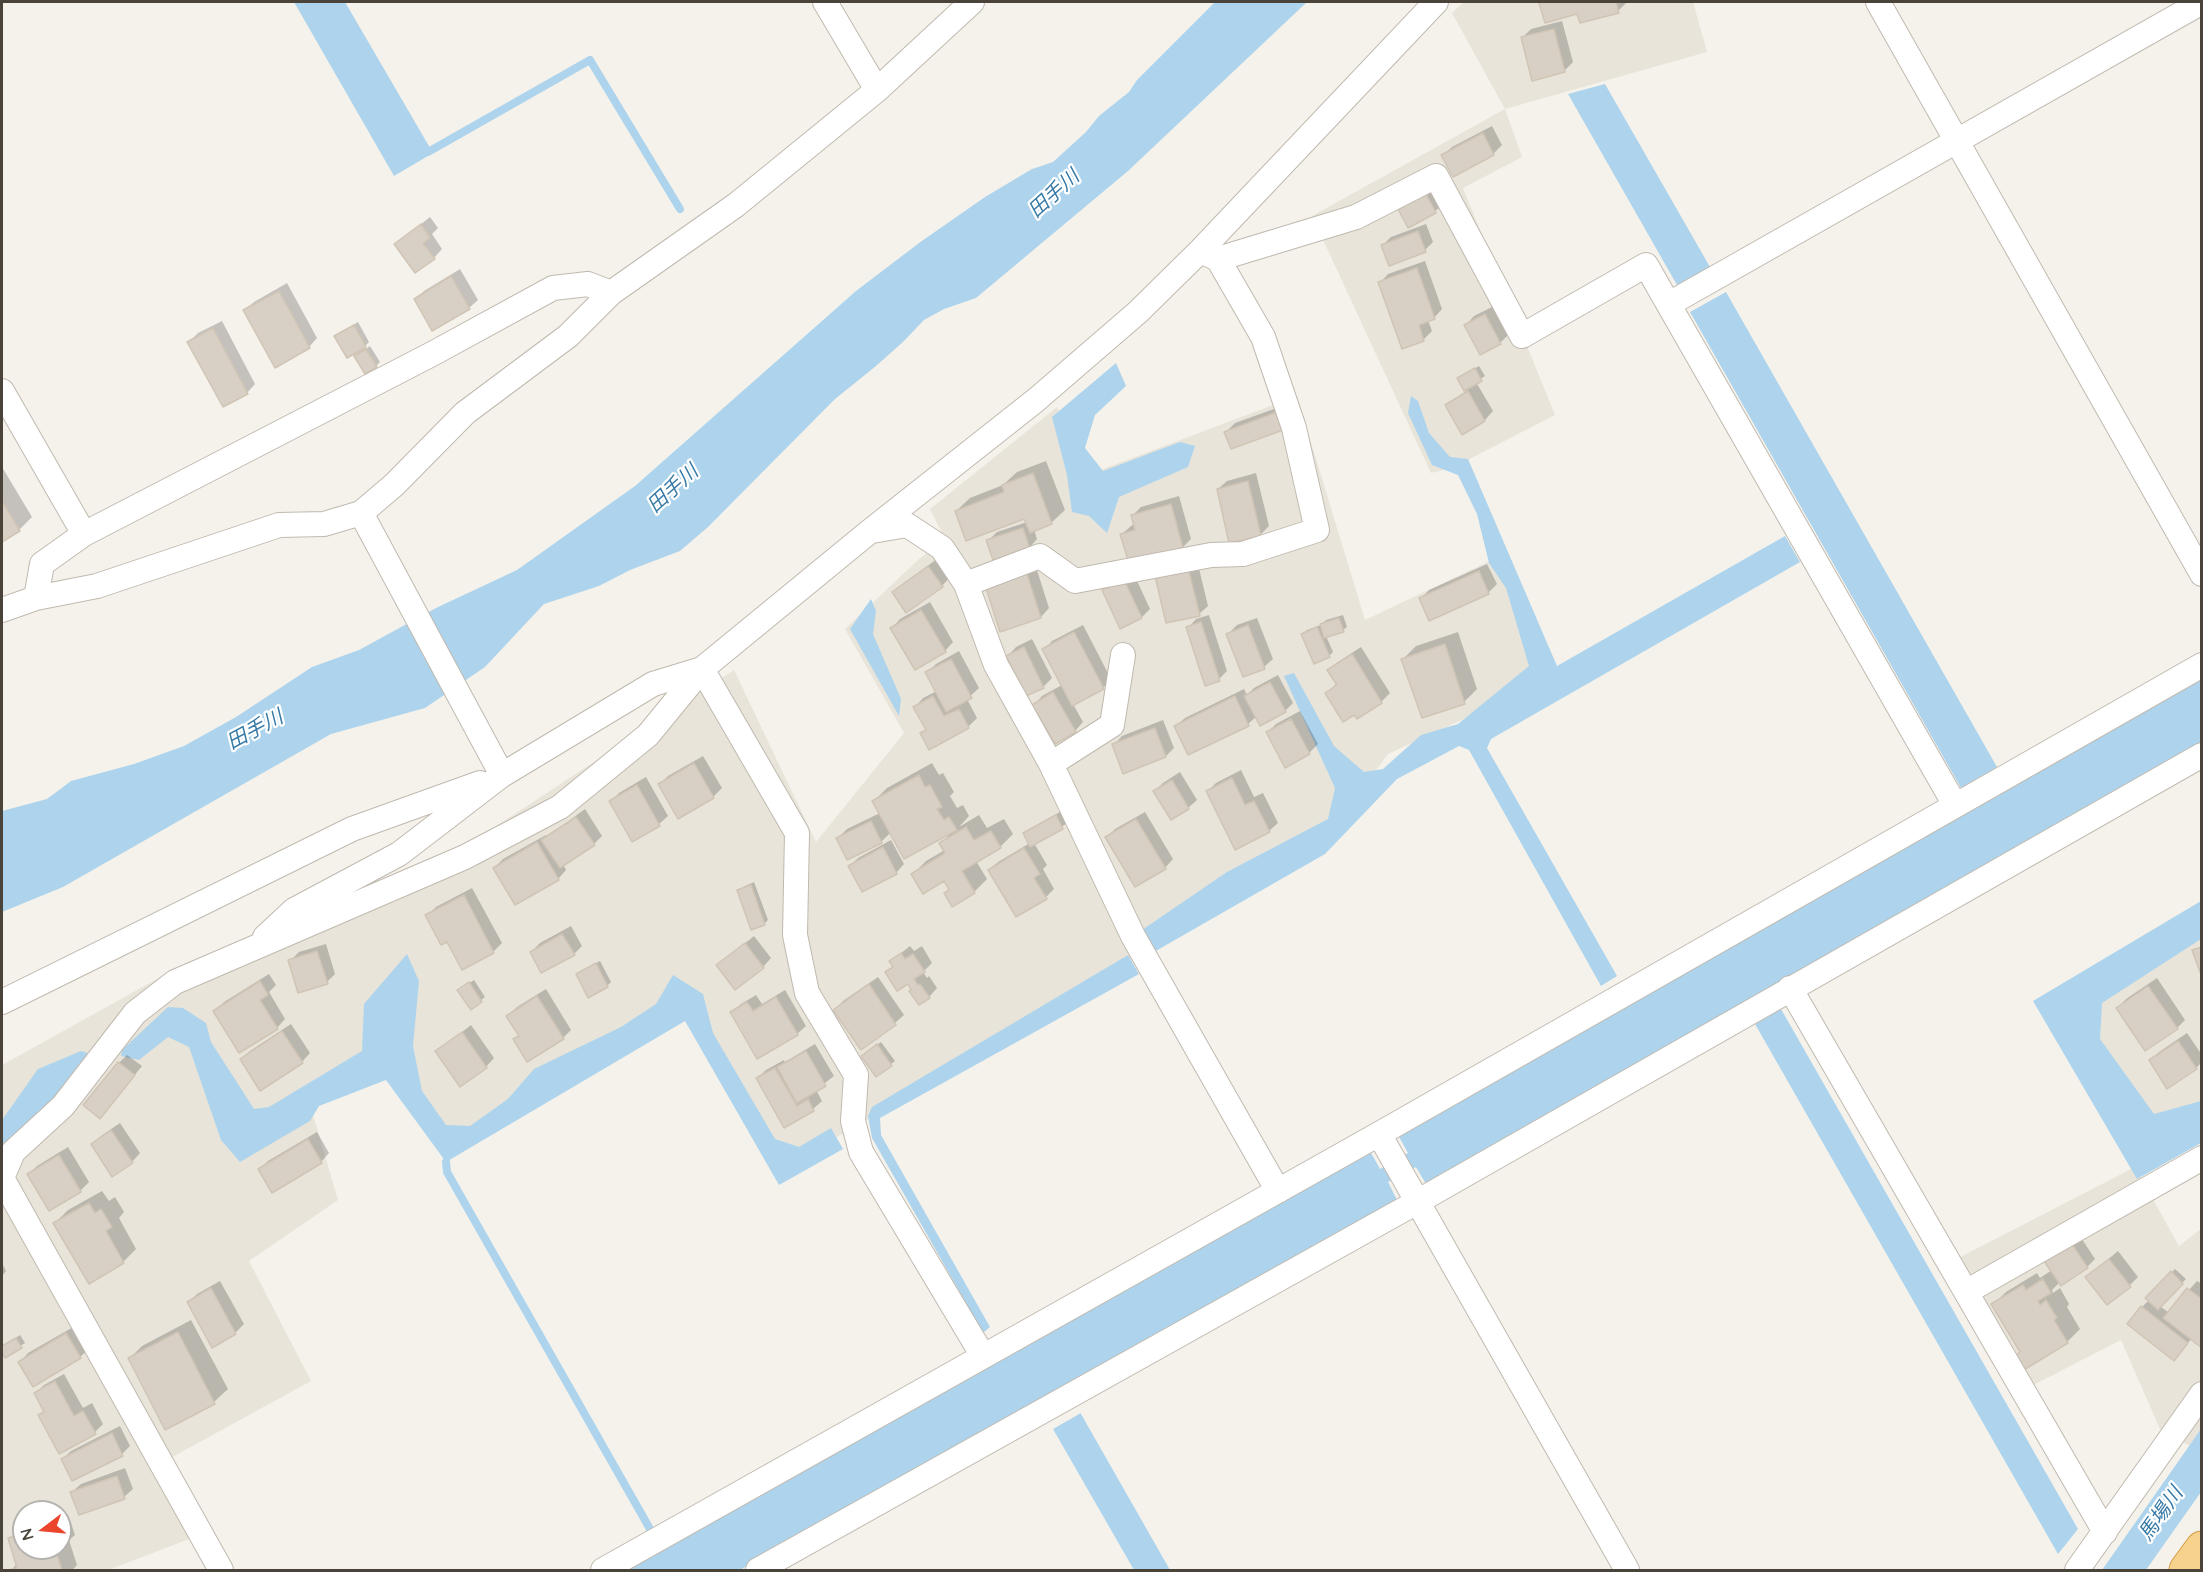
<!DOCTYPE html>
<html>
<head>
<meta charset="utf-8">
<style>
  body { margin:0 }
  #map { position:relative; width:2203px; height:1572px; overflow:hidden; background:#f5f2ec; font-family:Quicksand,sans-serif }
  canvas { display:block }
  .frame { position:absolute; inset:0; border:3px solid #49433a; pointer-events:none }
  .north { position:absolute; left:12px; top:1500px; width:60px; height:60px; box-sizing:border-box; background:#fff; border:2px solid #b6b4b0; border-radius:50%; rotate:254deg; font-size:16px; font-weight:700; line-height:24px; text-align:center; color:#49433a }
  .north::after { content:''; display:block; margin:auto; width:21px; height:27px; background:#eb452d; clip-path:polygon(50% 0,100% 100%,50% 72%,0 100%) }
</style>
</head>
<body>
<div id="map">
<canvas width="2203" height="1572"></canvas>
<div class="frame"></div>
<div class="north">N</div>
</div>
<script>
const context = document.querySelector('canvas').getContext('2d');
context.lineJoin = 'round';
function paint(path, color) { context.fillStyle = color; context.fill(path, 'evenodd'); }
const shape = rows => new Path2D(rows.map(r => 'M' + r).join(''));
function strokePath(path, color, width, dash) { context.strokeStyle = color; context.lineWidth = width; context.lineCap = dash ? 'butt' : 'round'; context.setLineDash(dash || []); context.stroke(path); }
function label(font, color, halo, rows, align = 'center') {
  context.font = font + ' Quicksand,"Noto Sans JP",sans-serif'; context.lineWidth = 4.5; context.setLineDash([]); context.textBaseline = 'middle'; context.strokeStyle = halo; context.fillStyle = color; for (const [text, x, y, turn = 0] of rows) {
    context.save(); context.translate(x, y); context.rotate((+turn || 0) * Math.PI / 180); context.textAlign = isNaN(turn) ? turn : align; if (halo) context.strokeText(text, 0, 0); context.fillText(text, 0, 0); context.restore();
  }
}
paint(shape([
  [1464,2,1693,2,1707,52,1505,109,1522,157,1463,188,1555,415,1452,468,1431,473,1312,216,1505,109,1452,13],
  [1297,396,1365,620,1496,558,1548,680,1388,754,1327,837,1150,928,1126,965,872,1117,787,1165,686,1007,454,1138,391,1064,308,1098,338,1200,249,1261,311,1381,167,1460,205,1533,108,1570,2,1570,2,1065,175,969,472,842,734,670,816,842,904,733,845,629,919,559,945,539,930,509,1057,407,1095,472],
  [24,1512,60,1512,60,1548,24,1548],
  [2201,927,2201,1125,2148,1149,2068,1001],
  [2135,1167,2179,1246,2201,1229,2201,1452,2160,1429,2121,1340,2012,1396,1939,1268]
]), '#e8e4da');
paint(shape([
  [294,2,345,2,433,153,394,176],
  [1215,2,1307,2,1128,171,976,298,944,309,924,320,903,342,876,366,835,399,708,527,680,551,630,570,599,586,544,604,485,667,425,708,331,734,63,887,2,912,2,811,47,799,71,781,134,764,184,746,236,717,312,667,359,650,436,608,517,570,635,486,856,291,919,243,985,197,1032,169,1053,162,1086,132,1099,116,1129,92,1137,80],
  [1605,84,1710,267,1677,285,1568,94],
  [1726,292,1997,767,1961,788,1690,312],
  [1116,363,1126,386,1095,415,1085,448,1103,471,1180,442,1195,446,1188,467,1119,497,1107,533,1089,516,1072,512,1067,475,1052,417],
  [1411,396,1418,401,1429,433,1450,457,1468,459,1557,666,1785,536,1800,562,1491,739,1487,748,1617,976,1601,986,1469,750,1459,746,1397,779,1325,854,1154,952,1142,930,1227,872,1328,819,1335,788,1284,676,1294,673,1334,746,1364,772,1383,769,1421,735,1458,724,1529,666,1506,588,1489,563,1477,514,1458,475,1432,465,1408,413],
  [871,599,876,611,873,634,901,699,899,716,850,629],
  [2201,679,2201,743,1426,1184,1416,1167,1388,1182,1397,1200,740,1570,626,1570,1370,1151,1380,1169,1408,1153,1398,1135],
  [2201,901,2201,939,2102,1003,2100,1039,2154,1114,2201,1101,2201,1143,2137,1179,2033,1001],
  [407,954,419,981,413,1046,422,1091,446,1125,470,1126,508,1099,534,1069,621,1027,656,1004,673,975,703,994,713,1033,775,1139,799,1147,831,1128,843,1149,779,1185,685,1021,446,1162,386,1080,319,1106,310,1121,240,1162,221,1140,189,1047,168,1037,139,1060,121,1056,122,1050,168,1007,183,1008,206,1023,211,1042,254,1109,269,1107,362,1051,364,1004],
  [1128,955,1139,974,880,1118,881,1135,990,1327,983,1333,872,1138,868,1116,872,1107],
  [1781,1009,2078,1529,2058,1554,1755,1024],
  [81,1051,88,1053,44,1110,2,1148,2,1120,38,1069],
  [1081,1413,1081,1414,1170,1570,1134,1570,1053,1429],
  [2201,1429,2201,1492,2146,1570,2102,1570]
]), '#add4ec');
paint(shape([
  [1543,2,1626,2,1626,3,1618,11,1541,3],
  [1562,21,1573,62,1564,71,1522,38,1531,29],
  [1492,126,1502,145,1493,154,1453,175,1443,155,1452,147],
  [1430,191,1439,208,1435,211,1399,209],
  [430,217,438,228,432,234,442,249,434,258,396,244],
  [1426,224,1433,242,1425,250,1383,245,1391,237],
  [1425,261,1442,309,1434,318,1428,320,1432,331,1423,340,1380,283,1388,274],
  [460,269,478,300,469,308,416,299,424,291],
  [287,283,317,338,309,347,245,310,254,302],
  [1494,306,1509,334,1500,343,1466,325,1474,316],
  [222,321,255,384,247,393,189,342,198,333],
  [358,322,369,342,364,347,336,336],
  [370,346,380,362,376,366,356,356],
  [1479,366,1485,376,1476,382,1493,411,1485,420,1463,432,1447,405,1466,391,1459,378],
  [1285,405,1291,420,1226,432,1235,423],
  [1046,461,1065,510,1051,523,1034,529,1037,539,1029,548,988,541,997,532,1027,522,1025,517,956,511,970,498,1003,485,1017,472],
  [2,467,32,517,19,530,2,540],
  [1256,473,1269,526,1260,535,1218,489,1227,481],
  [1179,496,1191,539,1183,547,1122,534,1131,526,1135,524,1133,515,1141,507],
  [937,559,950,577,942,586,894,592,903,584],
  [1197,560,1208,606,1199,614,1157,576],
  [1035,564,1049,608,1041,617,986,586],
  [1487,564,1497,584,1488,593,1421,599,1429,590],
  [1133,572,1150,609,1142,617,1121,627,1104,591,1112,582],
  [930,602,953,642,945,651,892,628,900,619],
  [1209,615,1227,671,1219,679,1188,628,1196,619],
  [1343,615,1347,627,1343,630,1326,636,1333,652,1329,656,1303,634,1307,630,1321,625,1326,620],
  [1257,618,1273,659,1264,667,1228,634,1237,625],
  [1083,625,1111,679,1103,688,1073,704,1083,722,1075,731,1034,705,1042,696,1062,685,1044,650,1052,641],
  [1458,632,1477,689,1464,702,1403,659,1416,646],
  [1032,639,1052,678,1043,687,1008,656,1016,647],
  [1361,647,1390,693,1381,702,1327,693,1337,683,1329,670,1338,662],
  [959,651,979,688,967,699,977,718,968,727,922,733,927,729,915,707,923,698,937,691,927,673,936,664],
  [1278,675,1293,703,1285,711,1256,717,1248,724,1189,753,1176,726,1185,718,1244,689,1247,695,1254,688],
  [1300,711,1318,744,1309,753,1268,732,1276,724],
  [1163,720,1174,748,1166,756,1114,745,1122,736],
  [703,756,722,788,713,797,659,785,668,776],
  [932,763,939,775,943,773,954,792,950,796,957,808,963,805,969,816,959,827,979,815,987,828,1004,819,1013,834,1000,847,976,861,987,879,974,892,950,889,944,879,913,874,926,861,945,850,941,843,952,832,891,832,881,842,838,838,847,829,880,813,874,801,887,788],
  [1241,770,1254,797,1263,793,1278,823,1269,831,1208,791,1216,783],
  [1180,772,1197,800,1188,808,1155,791,1163,783],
  [646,777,668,816,659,824,632,840,611,802,619,793],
  [585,809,602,836,594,844,563,864,566,870,558,879,494,868,503,859,546,835,547,837],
  [1060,812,1066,824,1034,843,1047,865,1043,869,1054,889,1046,897,989,870,998,862,1030,843,1024,834,1028,830],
  [1145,812,1173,859,1165,868,1107,837,1115,829],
  [891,840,904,864,896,873,850,866,858,858],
  [754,882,768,920,764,924,739,891,743,887],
  [472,888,502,943,493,952,448,940,427,916,436,907],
  [571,926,582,946,574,954,531,952,540,943],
  [754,936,771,958,763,967,718,965],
  [326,944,335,974,327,982,290,961,299,952],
  [910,946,914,951,922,946,932,963,923,972,927,978,929,976,937,988,929,997,908,982,887,972,894,965,891,961],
  [600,961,611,982,607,986,577,974],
  [269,974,276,985,269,992,285,1019,277,1028,215,1011,224,1002],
  [878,977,904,1015,895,1023,861,1048,835,1010,843,1001],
  [2157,978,2185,1020,2177,1028,2118,1008,2126,999],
  [474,980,485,997,471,1008,463,987],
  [546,989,571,1030,563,1038,515,1040,520,1035,508,1016,517,1007],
  [785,990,806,1026,797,1034,732,1012,741,1004,756,995,762,1004],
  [291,1024,310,1053,302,1062,241,1059,250,1051],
  [471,1025,494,1058,486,1067,437,1052],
  [2187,1033,2202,1055,2202,1062,2196,1068,2151,1060,2159,1052],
  [881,1042,895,1061,876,1075,867,1052],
  [815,1044,834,1076,816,1090,822,1101,813,1109,785,1126,758,1078,766,1070,784,1060,785,1062],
  [127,1055,142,1066,108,1108,119,1063],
  [120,1123,140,1153,132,1162,92,1144,101,1136],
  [317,1132,329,1153,321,1162,260,1169,268,1161],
  [68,1147,89,1182,80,1191,29,1174,37,1166],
  [102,1191,109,1201,115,1197,124,1212,119,1218,136,1249,123,1262,55,1223,68,1210],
  [2078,1233,2095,1259,2087,1267,2060,1282,2052,1290,2053,1293,2060,1288,2069,1304,2067,1307,2080,1329,2067,1342,2015,1357,2021,1351,1993,1305,2006,1292,2037,1273,2040,1278,2052,1270],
  [2118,1251,2138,1277,2130,1285,2087,1277],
  [2,1263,6,1271,2,1276],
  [2175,1269,2186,1279,2160,1306,2169,1313,2197,1281,2202,1284,2202,1346,2192,1338,2182,1350,2142,1307,2149,1300,2147,1298],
  [220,1281,244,1324,235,1333,189,1302,197,1294],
  [191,1320,228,1389,214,1402,166,1428,129,1359,142,1346],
  [75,1326,89,1349,80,1357,20,1362,28,1353],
  [20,1335,25,1343,5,1356,2,1347],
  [64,1374,83,1408,92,1403,103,1424,95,1432,39,1415,45,1410,36,1393,44,1385],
  [120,1426,130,1446,122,1454,63,1459,71,1451],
  [125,1468,133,1489,124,1497,72,1492,81,1484],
  [55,1504,58,1512,30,1512],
  [69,1517,75,1535,69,1540,77,1565,72,1570,11,1570,17,1564,9,1539,18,1530,17,1525,24,1518,24,1548,60,1548,60,1518,61,1520]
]), '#0003');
strokePath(shape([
  [428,152,590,60,680,209],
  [446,1162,447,1172,650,1529]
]), '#add4ec', 8);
const building = shape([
  [1544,2,1616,2,1619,13,1580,23,1577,14,1545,23,1539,3,1544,2],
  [1554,29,1565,72,1532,81,1521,37,1554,29],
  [1483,133,1494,155,1453,177,1441,155,1483,133],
  [1426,194,1436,213,1408,228,1398,209,1426,194],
  [421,224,430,238,423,243,435,259,415,273,394,244,421,224],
  [1418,231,1426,252,1389,266,1381,245,1418,231],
  [1417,268,1435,319,1419,325,1424,341,1402,349,1378,282,1417,268],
  [451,276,470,309,432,331,414,299,451,276],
  [279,291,310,348,275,368,243,310,279,291],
  [1485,314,1501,344,1480,355,1464,325,1485,314],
  [354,325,366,347,347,358,334,336,354,325],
  [213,328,248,394,223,407,187,342,213,328],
  [366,349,377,367,365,374,354,356,366,349],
  [1475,368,1482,381,1464,391,1457,378,1475,368],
  [1468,391,1485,421,1462,435,1445,405,1468,391],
  [1277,412,1283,430,1231,449,1224,432,1277,412],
  [1033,473,1052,524,1030,533,1024,519,966,541,955,511,1004,492,1002,485,1033,473],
  [1248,481,1261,536,1229,543,1217,489,1248,481],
  [2,501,20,531,2,542,2,501],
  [1171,504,1183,548,1129,563,1120,534,1135,530,1131,515,1171,504],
  [1023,528,1030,549,993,560,986,540,1023,528],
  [928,566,943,587,906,613,892,592,928,566],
  [1188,568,1200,616,1166,623,1155,576,1188,568],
  [1026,571,1041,618,1000,632,985,585,1026,571],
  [1479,571,1489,594,1429,621,1419,598,1479,571],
  [1124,580,1142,618,1120,629,1102,590,1124,580],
  [921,610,946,652,915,670,890,628,921,610],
  [1339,618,1344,632,1324,638,1320,624,1339,618],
  [1201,622,1220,681,1205,686,1186,627,1201,622],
  [1248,625,1265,669,1243,677,1226,634,1248,625],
  [1317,627,1330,657,1314,664,1301,634,1317,627],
  [1074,632,1104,689,1072,706,1042,649,1074,632],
  [1445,644,1465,704,1422,718,1401,659,1445,644],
  [1024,647,1044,688,1026,696,1006,656,1024,647],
  [1352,654,1382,703,1357,719,1354,715,1343,722,1325,693,1337,685,1327,670,1352,654],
  [951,659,972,698,946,712,925,672,951,659],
  [1270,682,1286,712,1260,726,1244,696,1270,682],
  [1053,692,1076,732,1055,744,1032,705,1053,692],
  [933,696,944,716,959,709,969,728,929,750,920,733,926,730,913,707,933,696],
  [1235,696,1249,726,1188,755,1174,726,1235,696],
  [1291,719,1310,754,1285,768,1266,732,1291,719],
  [1155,728,1166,757,1123,774,1112,744,1155,728],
  [694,763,714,798,678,819,658,784,694,763],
  [919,775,925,787,930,785,942,807,937,809,944,820,949,817,957,830,904,859,872,801,919,775],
  [1232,778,1245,805,1254,801,1270,832,1235,850,1206,791,1232,778],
  [1172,780,1189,809,1171,820,1153,791,1172,780],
  [637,785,660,826,632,842,609,801,637,785],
  [1056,815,1063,829,1030,847,1023,833,1056,815],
  [576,817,595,845,560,868,541,840,576,817],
  [1136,819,1166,869,1135,887,1105,837,1136,819],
  [871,821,882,843,847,860,836,838,871,821],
  [966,827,974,840,991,831,1001,848,962,871,975,893,952,907,944,893,949,890,944,881,923,894,911,874,945,853,939,843,966,827],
  [537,842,559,880,515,905,493,868,537,842],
  [883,847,897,874,862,892,848,866,883,847],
  [1024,848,1040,874,1034,878,1047,899,1016,917,988,870,1024,848],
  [751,885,765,925,751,930,737,890,751,885],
  [464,895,494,953,462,970,447,942,441,945,425,915,464,895],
  [562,934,575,955,541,973,530,952,562,934],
  [745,943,764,968,735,990,716,965,745,943],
  [2202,947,2202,972,2200,972,2192,950,2202,947],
  [317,951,328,984,298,993,288,960,317,951],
  [901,953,905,959,913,954,925,972,914,979,918,985,920,984,930,998,919,1005,909,991,911,990,908,984,897,991,885,972,893,967,889,961,901,953],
  [596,963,608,987,588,998,576,974,596,963],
  [260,981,268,995,260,1000,278,1029,239,1053,213,1011,260,981],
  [469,982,482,1002,471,1010,457,990,469,982],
  [869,984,896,1025,861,1050,833,1010,869,984],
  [2148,986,2178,1029,2145,1051,2116,1008,2148,986],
  [537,996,564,1039,527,1062,513,1039,519,1036,506,1016,537,996],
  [776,997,798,1035,757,1059,730,1012,747,1002,753,1011,776,997],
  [282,1031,303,1063,260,1091,240,1059,282,1031],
  [462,1032,487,1068,460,1087,435,1051,462,1032],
  [2178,1041,2197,1069,2167,1089,2149,1060,2178,1041],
  [877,1044,892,1066,876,1077,861,1056,877,1044],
  [806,1051,826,1086,797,1103,777,1067,806,1051],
  [118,1062,135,1075,100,1119,83,1105,118,1062],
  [775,1068,797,1106,808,1099,814,1111,784,1128,756,1078,775,1068],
  [111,1130,133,1163,112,1177,91,1144,111,1130],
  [308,1139,322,1163,272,1193,258,1169,308,1139],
  [59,1155,81,1192,49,1211,27,1174,59,1155],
  [89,1203,95,1213,101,1209,112,1227,106,1231,124,1263,89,1284,53,1223,89,1203],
  [2069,1240,2088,1268,2061,1286,2042,1258,2069,1240],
  [2109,1259,2131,1287,2107,1305,2085,1277,2109,1259],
  [2171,1271,2183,1284,2158,1310,2145,1298,2171,1271],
  [2043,1279,2051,1293,2038,1301,2040,1305,2046,1300,2057,1318,2054,1320,2068,1343,2022,1371,2013,1357,2020,1352,1991,1304,2023,1285,2026,1290,2043,1279],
  [211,1288,236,1334,212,1348,187,1302,211,1288],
  [2187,1288,2202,1299,2202,1348,2163,1318,2187,1288],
  [2141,1306,2188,1343,2174,1361,2127,1324,2141,1306],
  [178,1332,215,1404,165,1430,128,1358,178,1332],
  [66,1333,81,1358,33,1387,18,1362,66,1333],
  [16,1338,22,1348,5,1358,2,1352,2,1346,16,1338],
  [55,1381,74,1416,83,1411,96,1434,59,1454,38,1415,44,1412,34,1393,55,1381],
  [112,1433,123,1456,72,1481,61,1459,112,1433],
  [117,1476,125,1499,79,1515,70,1492,117,1476],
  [24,1522,24,1548,60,1548,60,1542,62,1549,56,1551,62,1570,9,1570,17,1568,8,1538,18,1535,15,1525,24,1522]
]);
paint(building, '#d9d0c5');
strokePath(building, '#d0c5b5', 1.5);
const minor = shape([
  [825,2,877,90],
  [1878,2,2202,574],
  [1218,259,1356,217,1436,176,1522,336,1646,265,1955,805],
  [1669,304,2202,2],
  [2,391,84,534],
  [361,513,502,775],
  [872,531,907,525,942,548,966,584,996,665,1051,764,1112,725,1123,655],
  [966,584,1040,556,1075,581,1211,555,1243,554,1317,530,1294,428,1263,337,1218,259,1205,253],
  [36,598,42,564,84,534,432,354,553,288,588,284,611,293],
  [2,610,36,598,97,586,279,525,324,524,361,513,394,485,465,413,568,336,611,293,736,205,877,90,972,2],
  [1051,764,1133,936,1278,1191],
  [265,937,294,910,399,854,502,775,653,684,702,669,869,532,1036,400,1138,312,1201,250,1436,2],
  [1790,988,2105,1532],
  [2,1002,352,829,480,783],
  [1379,1134,1627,1570],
  [1966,1292,2202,1158],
  [221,1570,2,1178,13,1152,63,1106,135,1013,175,982,465,857,560,807,648,735,702,669,797,833,795,935,807,993,856,1075,853,1121,861,1152,983,1356],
  [603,1570,1379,1134,2202,665],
  [758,1570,1417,1202,2202,755],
  [2077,1570,2202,1394]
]);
const trunk = shape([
  [2186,1570,2202,1548]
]);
strokePath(minor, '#c0b9af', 26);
strokePath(trunk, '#d39d47', 35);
strokePath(minor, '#fff', 24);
strokePath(trunk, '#f6d28d', 33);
label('italic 20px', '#377aa6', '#fff', [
  ["田手川",1054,194,-42],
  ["田手川",673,489,-42],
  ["田手川",255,730,-28],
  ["馬場川",2161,1514,-55]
]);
</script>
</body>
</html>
